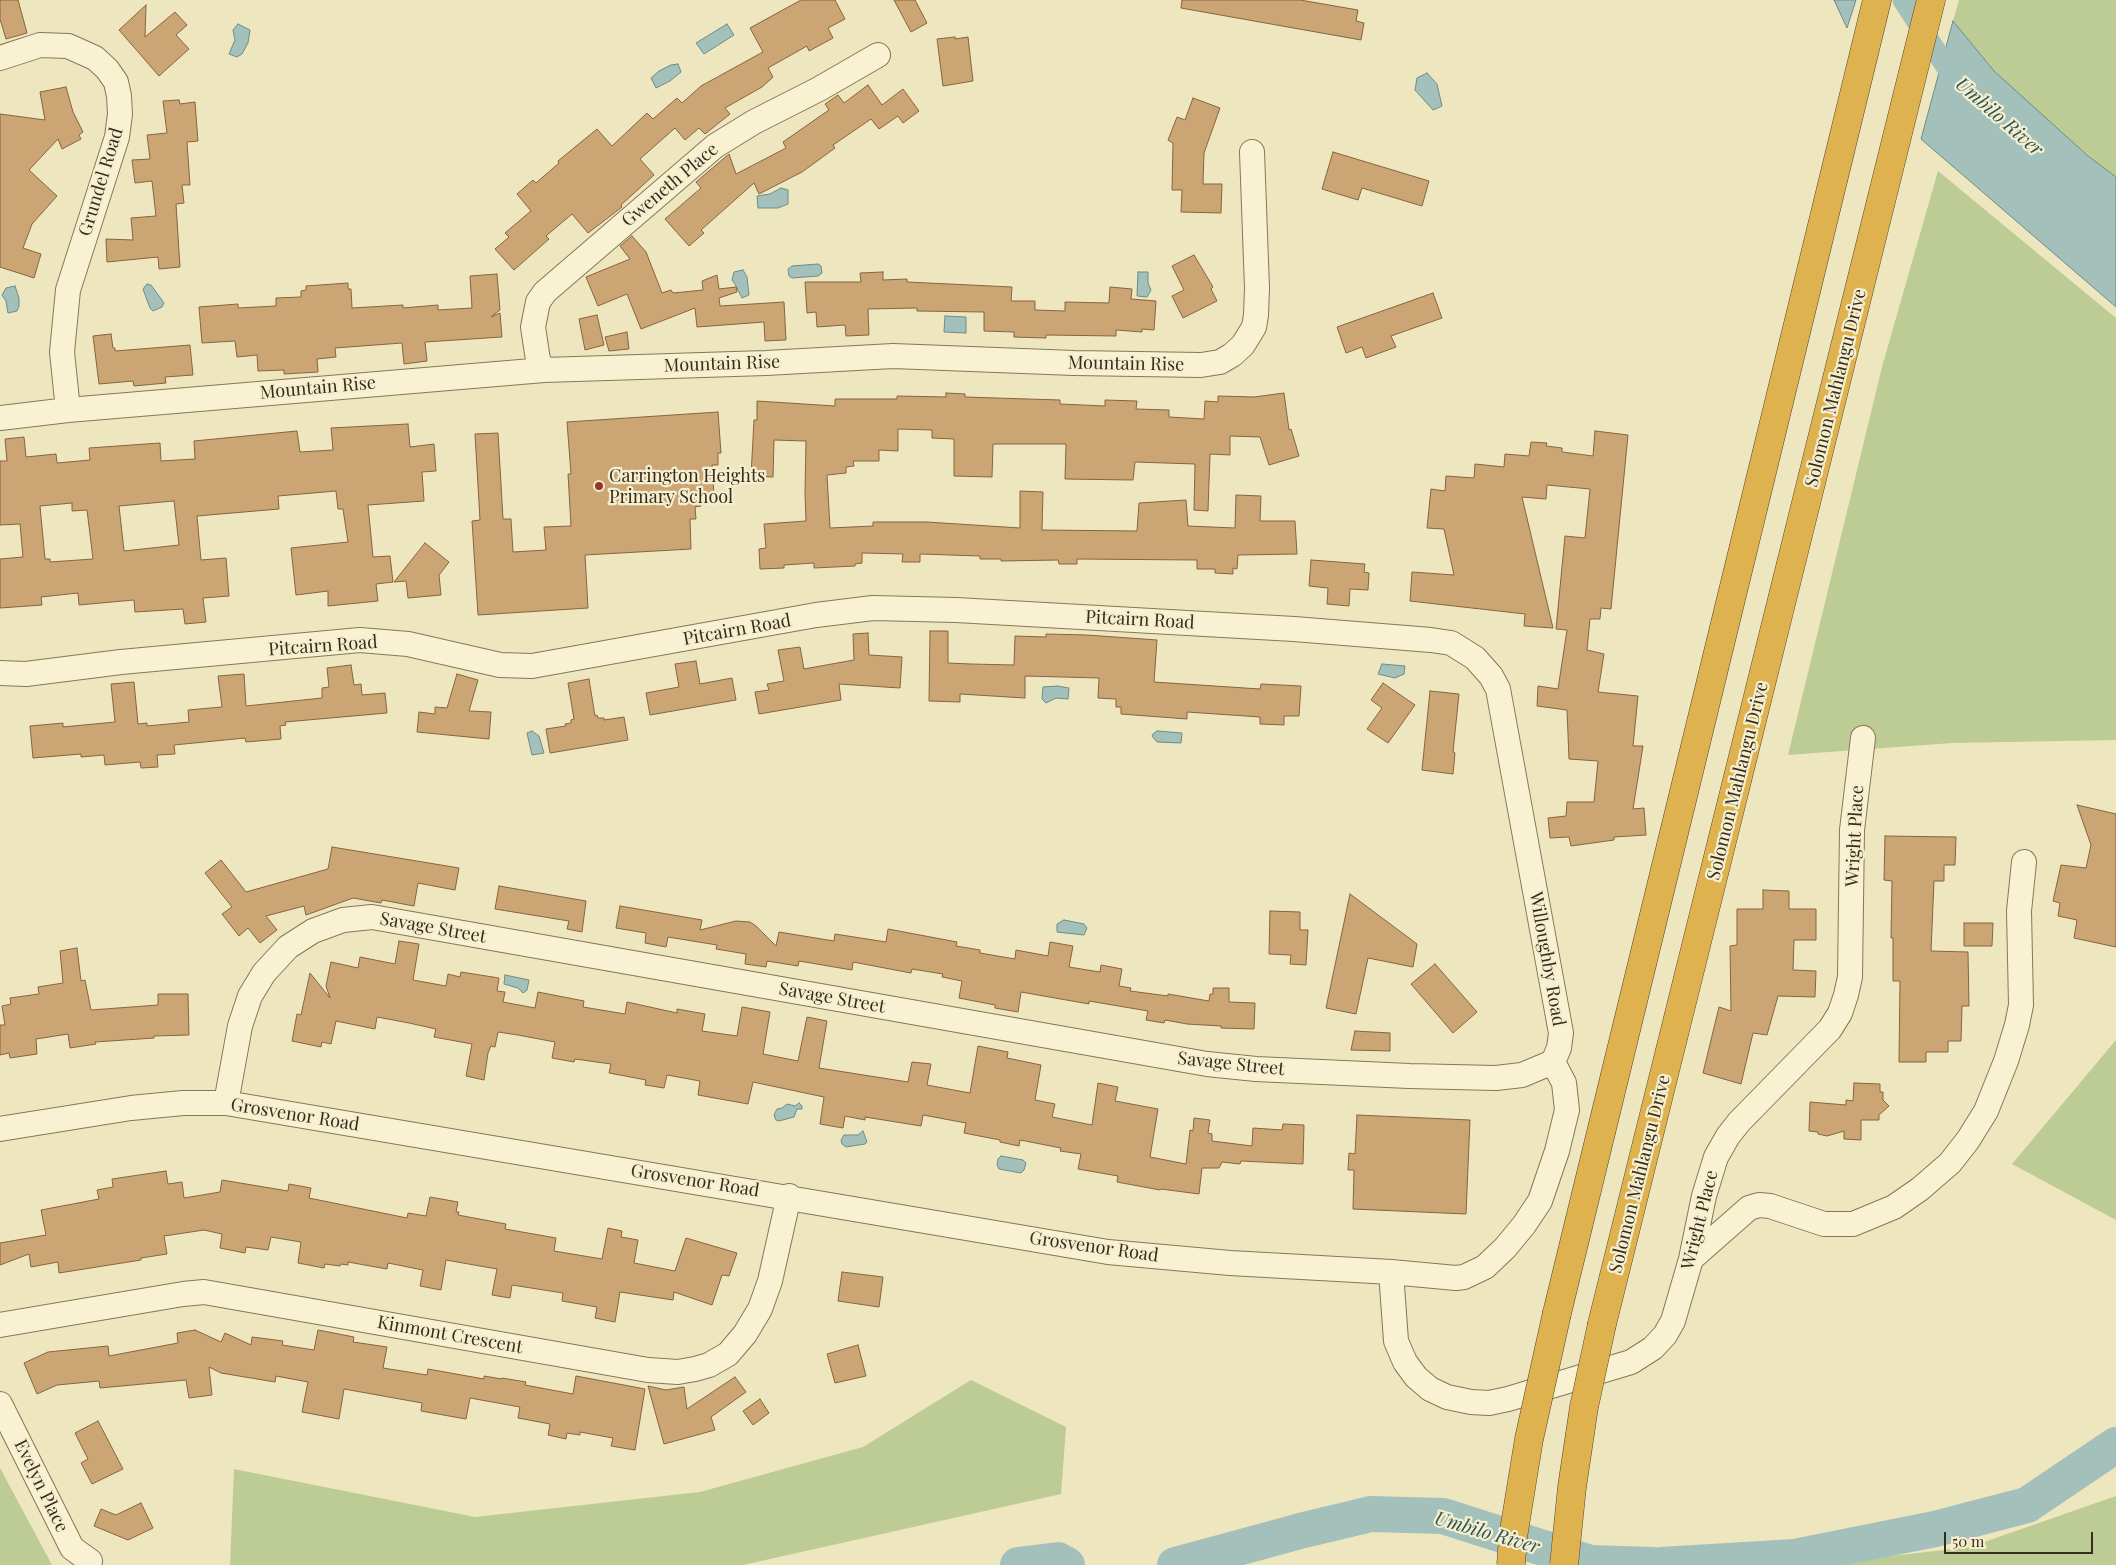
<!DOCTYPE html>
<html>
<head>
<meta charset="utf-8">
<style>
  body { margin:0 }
  #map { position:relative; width:2116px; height:1565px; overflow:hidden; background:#eee6bf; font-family:"Playfair Display",serif }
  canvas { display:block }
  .scale { position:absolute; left:1944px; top:1532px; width:149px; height:22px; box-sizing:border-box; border:2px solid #362c1c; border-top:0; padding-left:6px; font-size:15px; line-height:18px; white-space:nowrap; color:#362c1c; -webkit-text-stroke:4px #f5efcf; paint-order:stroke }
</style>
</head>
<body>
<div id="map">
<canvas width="2116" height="1565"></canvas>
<div class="scale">50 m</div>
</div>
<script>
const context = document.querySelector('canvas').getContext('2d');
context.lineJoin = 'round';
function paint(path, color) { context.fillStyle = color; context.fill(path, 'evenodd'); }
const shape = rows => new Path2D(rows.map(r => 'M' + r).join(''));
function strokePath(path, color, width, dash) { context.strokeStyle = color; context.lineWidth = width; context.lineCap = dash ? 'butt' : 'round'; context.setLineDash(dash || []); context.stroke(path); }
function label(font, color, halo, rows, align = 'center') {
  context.font = font + ' "Playfair Display",serif'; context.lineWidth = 4.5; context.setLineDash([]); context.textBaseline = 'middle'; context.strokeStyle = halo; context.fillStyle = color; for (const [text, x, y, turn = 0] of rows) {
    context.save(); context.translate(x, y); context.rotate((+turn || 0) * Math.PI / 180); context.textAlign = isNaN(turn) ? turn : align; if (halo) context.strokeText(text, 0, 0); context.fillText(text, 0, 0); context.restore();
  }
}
paint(shape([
  [1959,0,2116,0,2116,177,2059,134,1994,71,1953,21],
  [1938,171,2116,318,2116,740,1952,743,1788,755,1882,367],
  [2116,1040,2116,1220,2012,1164],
  [971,1380,1066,1427,1061,1494,743,1565,230,1565,234,1469,475,1517,700,1492,863,1447],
  [0,1468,52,1565,0,1565],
  [2116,1496,2116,1565,1813,1565,1970,1547]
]), '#bdcb94');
const water = shape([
  [1834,0,1856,0,1847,28,1834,0],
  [1953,21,1994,71,2088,156,2116,177,2116,307,1921,139,1953,21],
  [238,24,250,30,248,43,242,54,237,57,229,54,235,40,233,30,238,24],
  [727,24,734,35,704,54,696,43,727,24],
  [678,64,681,72,670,81,656,88,651,78,659,71,671,65,678,64],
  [1427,73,1437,84,1442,106,1433,110,1415,90,1417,78,1427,73],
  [781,188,788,190,788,204,778,208,758,208,757,196,770,194,781,188],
  [818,264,821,266,822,273,818,276,792,278,789,276,788,269,792,266,818,264],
  [743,270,747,277,749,295,742,298,735,284,732,280,734,272,743,270],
  [1138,272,1148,272,1148,283,1151,290,1147,297,1137,296,1138,272],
  [147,284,151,285,164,303,162,307,153,311,150,308,143,289,147,284],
  [15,286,19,298,19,306,17,311,8,313,6,301,2,295,6,288,15,286],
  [945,316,966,317,966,333,944,332,945,316],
  [1382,664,1405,666,1404,674,1395,678,1378,674,1382,664],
  [1057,686,1069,688,1068,699,1056,698,1046,703,1042,699,1043,687,1057,686],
  [532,731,539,736,544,753,532,755,527,733,532,731],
  [1157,731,1182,733,1181,743,1157,742,1152,736,1153,734,1157,731],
  [1064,920,1084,924,1087,928,1084,935,1057,932,1057,924,1064,920],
  [505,975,529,980,527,990,523,993,518,988,504,984,505,975],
  [799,1103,802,1106,802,1109,797,1109,794,1117,779,1121,776,1120,774,1115,777,1109,782,1108,787,1104,795,1106,799,1103],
  [863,1131,867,1142,865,1144,846,1147,842,1144,841,1140,844,1135,858,1135,863,1131],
  [1001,1156,1023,1160,1026,1163,1024,1170,1021,1173,999,1169,997,1165,998,1159,1001,1156]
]);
paint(water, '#a3c0bb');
strokePath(water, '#6a8d89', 1);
strokePath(shape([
  [1903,0,1958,85]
]), '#a3c0bb', 21);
strokePath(shape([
  [1018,1565,1058,1560,1067,1565],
  [1175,1565,1304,1530,1371,1514,1443,1516,1590,1563,1653,1565],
  [1661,1565,1795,1557,1935,1529,2027,1505,2116,1445]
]), '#a3c0bb', 36);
const building = shape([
  [0,0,18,0,27,33,6,39,0,19,0,0],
  [801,0,835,0,845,19,828,28,833,38,809,51,807,46,768,68,773,77,762,87,725,108,730,114,705,134,699,128,685,140,675,128,640,159,654,175,621,205,622,207,588,233,572,214,546,236,549,239,514,270,495,249,509,237,505,233,531,211,517,194,533,180,536,183,559,163,558,161,597,129,612,146,647,113,653,119,677,98,682,103,701,86,763,52,750,28,801,0],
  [894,0,915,0,927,23,911,32,894,0],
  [1182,0,1300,0,1358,10,1356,21,1364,23,1361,40,1181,8,1182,0],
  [146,5,145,37,175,12,187,25,176,35,189,49,159,76,119,30,146,5],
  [955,37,955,39,968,37,973,81,943,86,937,39,955,37],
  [868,85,882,105,903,89,919,111,903,123,898,116,879,129,871,119,833,145,835,148,802,172,759,194,754,183,701,230,704,233,689,246,665,219,701,188,696,182,729,154,736,174,786,148,783,142,829,110,825,104,838,95,844,103,868,85],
  [66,87,73,112,83,132,79,135,81,139,62,149,58,139,29,170,57,196,32,224,23,248,41,254,34,278,0,267,0,114,45,120,40,92,66,87],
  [1193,98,1220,108,1204,153,1203,184,1222,184,1221,213,1181,212,1182,190,1172,190,1173,143,1168,140,1177,117,1185,120,1193,98],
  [179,100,180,104,195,102,198,141,187,142,190,185,182,185,184,203,176,204,180,267,159,269,158,257,107,262,106,239,133,240,131,218,156,216,152,181,135,183,132,160,150,159,147,135,167,133,163,101,179,100],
  [1333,152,1429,181,1422,206,1362,188,1358,200,1322,189,1333,152],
  [632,236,646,252,662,293,671,290,673,293,703,290,702,281,717,275,719,289,736,287,737,292,719,298,720,306,784,302,786,340,765,341,764,322,697,327,695,308,641,329,627,294,598,306,586,277,630,259,620,246,632,236],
  [1194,255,1213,287,1211,289,1217,301,1183,318,1172,296,1184,290,1172,266,1194,255],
  [883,272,883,280,907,279,907,282,1012,287,1011,301,1035,301,1035,310,1065,311,1065,302,1109,303,1110,287,1132,289,1131,299,1156,301,1154,330,1142,329,1142,332,1116,330,1116,336,1046,335,1046,338,1014,337,1014,332,984,331,984,312,917,311,917,308,868,309,869,335,846,336,845,325,817,327,816,312,807,313,805,282,861,282,860,273,883,272],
  [497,274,500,310,491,317,500,313,502,337,425,342,427,361,404,364,402,343,335,348,336,357,317,359,318,372,284,374,284,370,258,371,257,355,237,357,235,341,202,343,199,307,238,304,238,308,276,306,276,298,301,297,301,291,306,290,306,286,348,283,348,289,351,289,352,308,403,305,403,308,438,305,438,310,472,308,470,276,497,274],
  [1433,293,1442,318,1391,336,1396,347,1366,358,1362,347,1346,353,1337,327,1433,293],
  [597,315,604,345,585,350,579,319,597,315],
  [627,332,629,349,609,351,605,337,627,332],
  [111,334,113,348,115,348,115,351,190,345,193,375,165,377,166,383,134,386,133,381,99,384,93,336,111,334],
  [946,393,965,394,965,397,1060,400,1060,404,1105,406,1105,400,1137,401,1136,409,1169,410,1169,417,1204,419,1205,401,1218,402,1218,396,1254,397,1284,393,1289,430,1291,429,1299,456,1269,465,1260,437,1230,436,1230,455,1210,454,1208,511,1194,510,1195,464,1135,462,1133,480,1065,479,1066,444,993,444,992,477,954,476,954,439,932,438,932,430,898,429,898,451,879,450,879,461,853,461,854,466,846,467,846,473,827,475,830,528,873,526,873,522,927,522,1020,528,1020,491,1043,492,1042,530,1137,531,1139,503,1186,500,1188,526,1235,528,1236,495,1261,496,1260,521,1295,521,1297,554,1238,555,1237,569,1233,568,1233,574,1215,573,1215,569,1197,569,1197,560,1077,559,1077,564,1059,564,1058,560,1001,561,1001,559,980,559,980,556,920,554,920,562,902,562,903,554,862,553,862,563,855,564,855,566,814,568,814,563,784,565,784,568,760,569,759,549,766,548,764,524,806,521,805,493,806,441,774,440,773,477,751,476,754,420,757,420,757,401,835,406,835,399,897,399,897,396,946,397,946,393],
  [718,412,721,453,718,453,718,465,712,465,714,495,700,495,701,506,695,507,696,519,690,519,691,549,585,555,588,608,478,615,472,521,480,520,475,434,498,433,503,519,511,519,513,552,546,550,544,527,571,526,568,474,571,474,567,422,718,412],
  [408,424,410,447,434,444,436,471,422,472,424,501,368,505,373,557,390,556,393,582,376,584,378,601,328,606,328,591,296,595,291,548,348,542,343,509,338,509,336,491,278,496,279,509,197,516,201,560,226,558,229,596,203,598,206,622,185,624,183,609,135,612,134,600,79,605,78,593,41,597,42,605,0,608,0,559,23,557,20,524,0,525,0,461,7,461,5,439,24,437,26,457,56,454,57,463,90,460,89,448,160,443,161,461,195,459,194,441,297,431,300,452,333,450,331,428,408,424],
  [174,501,179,545,124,551,119,506,174,501],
  [72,503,72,511,87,510,93,559,50,562,50,559,45,559,40,506,72,503],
  [1595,431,1628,435,1611,609,1601,608,1600,619,1590,619,1587,650,1604,654,1598,692,1638,696,1633,746,1643,746,1633,809,1644,808,1646,835,1614,837,1614,840,1571,846,1569,837,1550,838,1548,818,1566,816,1567,802,1594,802,1598,761,1569,759,1567,710,1537,706,1538,686,1558,689,1567,630,1556,629,1565,536,1585,538,1590,489,1547,485,1546,499,1522,497,1553,628,1524,626,1525,614,1410,601,1412,572,1454,575,1444,529,1427,528,1431,489,1445,491,1446,476,1474,478,1475,464,1504,467,1505,454,1529,456,1531,442,1547,443,1546,446,1562,448,1562,452,1593,456,1595,431],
  [425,543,449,562,439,575,441,595,408,598,406,581,394,582,425,543],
  [1311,560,1365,564,1364,572,1369,573,1368,590,1350,589,1349,606,1327,604,1328,588,1309,586,1311,560],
  [930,631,948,631,948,663,971,664,1014,665,1015,636,1046,637,1046,634,1087,635,1157,640,1154,682,1260,689,1261,684,1301,686,1299,716,1284,716,1284,725,1260,724,1260,717,1187,712,1187,719,1121,714,1121,707,1116,707,1116,699,1098,698,1099,678,1025,676,1025,698,960,694,960,702,929,701,930,631],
  [868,633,869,655,902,657,900,688,839,684,841,700,759,714,755,692,769,690,767,684,784,681,778,650,800,647,804,669,854,660,853,634,868,633],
  [696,661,700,684,732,678,736,700,650,715,646,693,679,687,675,664,696,661],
  [351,665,354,685,361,684,362,695,385,693,387,713,285,722,286,725,280,726,281,739,246,742,245,738,174,745,175,754,157,755,158,767,141,768,140,762,105,765,104,755,81,757,81,754,33,758,30,726,63,723,63,727,115,722,111,684,134,682,138,724,147,723,147,726,189,722,188,710,222,707,218,676,244,674,246,706,322,698,322,688,329,687,327,668,351,665],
  [457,674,478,680,469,711,491,712,489,739,417,732,419,712,435,714,435,707,447,708,457,674],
  [589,679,595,716,597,715,598,718,604,718,604,720,624,717,628,740,550,753,546,729,566,726,565,724,571,723,571,720,574,719,568,683,589,679],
  [1383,683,1415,705,1388,743,1367,729,1382,708,1371,700,1383,683],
  [1430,691,1459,694,1453,752,1455,753,1453,774,1422,770,1430,691],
  [2077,805,2116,814,2116,947,2074,938,2077,920,2058,916,2060,903,2053,901,2061,865,2086,868,2091,845,2077,805],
  [1885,836,1956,837,1955,865,1944,865,1944,881,1934,881,1931,951,1968,952,1969,1006,1962,1006,1961,1041,1948,1041,1948,1052,1926,1052,1926,1062,1899,1062,1900,981,1893,981,1893,938,1891,938,1892,881,1884,880,1885,836],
  [332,847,459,868,455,890,418,883,414,906,382,900,381,903,353,898,306,915,304,906,266,916,277,930,260,943,248,928,239,936,222,914,232,907,205,873,221,860,246,892,328,869,332,847],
  [499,886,586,901,582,932,567,929,569,921,495,909,499,886],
  [1763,890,1789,891,1789,909,1816,909,1816,940,1794,940,1793,970,1816,971,1815,997,1778,996,1767,1035,1753,1033,1741,1084,1703,1073,1719,1007,1731,1011,1730,946,1737,945,1737,909,1763,909,1763,890],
  [1350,894,1417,944,1413,967,1368,958,1356,1014,1326,1008,1350,894],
  [620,906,702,920,700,930,736,921,750,922,756,926,776,946,779,932,834,941,835,934,886,942,888,929,957,942,956,946,980,950,980,953,1015,959,1016,950,1048,956,1050,942,1073,946,1069,967,1100,972,1101,965,1122,969,1119,986,1131,988,1130,991,1168,996,1168,994,1209,1001,1210,994,1213,994,1213,988,1229,988,1229,1002,1255,1003,1254,1029,1221,1028,1221,1026,1187,1024,1165,1020,1164,1023,1146,1020,1148,1011,1089,1001,1089,1004,1021,992,1018,1012,995,1008,995,1005,959,998,962,981,942,977,943,974,912,969,911,973,853,962,852,970,799,961,798,966,767,961,766,967,745,964,746,954,716,949,717,945,668,937,666,947,645,943,646,933,616,928,620,906],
  [1270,911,1300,912,1300,930,1308,930,1306,965,1290,964,1291,955,1269,954,1270,911],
  [1964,923,1993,923,1992,946,1964,946,1964,923],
  [399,941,419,944,413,980,446,986,448,974,460,977,461,972,499,978,497,991,505,992,503,1002,535,1008,538,992,584,1001,583,1007,625,1014,627,1002,677,1013,677,1009,705,1014,702,1031,737,1036,742,1007,770,1012,763,1054,798,1061,807,1017,827,1021,819,1068,908,1082,912,1062,931,1064,927,1085,970,1093,978,1046,1008,1052,1007,1058,1041,1065,1035,1100,1055,1104,1052,1117,1092,1125,1098,1083,1118,1087,1115,1101,1158,1109,1150,1157,1186,1164,1190,1130,1193,1131,1194,1118,1210,1120,1208,1133,1212,1134,1212,1141,1252,1146,1253,1128,1282,1130,1283,1124,1304,1125,1303,1164,1241,1161,1240,1164,1222,1162,1219,1168,1202,1168,1199,1194,1161,1189,1160,1190,1117,1182,1118,1176,1078,1169,1081,1154,1060,1151,1061,1148,1020,1140,1019,1146,1000,1142,1000,1140,964,1133,966,1123,923,1115,921,1126,865,1117,865,1120,845,1116,843,1128,820,1124,824,1097,753,1082,748,1104,698,1095,700,1081,667,1075,664,1088,645,1085,646,1080,609,1073,611,1064,575,1059,574,1062,552,1058,555,1042,518,1035,498,1032,495,1047,491,1046,488,1053,484,1080,466,1076,472,1044,434,1037,436,1029,409,1023,377,1017,375,1029,336,1021,331,1044,322,1042,321,1047,292,1041,297,1014,301,1015,310,973,330,998,326,986,331,962,358,968,360,957,395,964,399,941],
  [77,948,81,981,85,980,91,1010,158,1005,158,994,188,994,189,1035,154,1036,154,1038,95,1042,96,1044,70,1048,68,1034,36,1039,37,1054,10,1058,9,1053,0,1055,0,1025,5,1025,2,1006,11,1004,10,998,39,994,38,987,63,983,60,951,77,948],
  [1435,964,1477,1012,1453,1033,1411,984,1435,964],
  [1355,1031,1390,1033,1390,1051,1351,1050,1355,1031],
  [1854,1083,1880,1084,1880,1092,1883,1092,1883,1100,1889,1106,1879,1115,1879,1120,1861,1120,1861,1140,1844,1139,1844,1131,1827,1136,1818,1134,1818,1132,1809,1131,1810,1102,1846,1105,1846,1100,1853,1101,1854,1083],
  [1357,1115,1470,1120,1466,1214,1353,1209,1354,1170,1348,1170,1349,1153,1355,1154,1357,1115],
  [166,1171,168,1184,182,1182,184,1198,220,1192,222,1180,288,1191,289,1184,311,1188,309,1198,407,1218,408,1213,426,1216,430,1197,458,1202,456,1212,459,1212,458,1215,506,1224,505,1229,556,1238,554,1251,602,1259,608,1228,622,1231,621,1237,638,1240,634,1263,675,1271,686,1238,737,1253,729,1276,722,1275,712,1305,674,1292,673,1300,620,1292,615,1322,595,1318,597,1307,562,1301,563,1293,512,1285,510,1298,492,1295,497,1269,446,1260,441,1290,420,1286,423,1270,388,1263,387,1269,348,1262,348,1265,341,1264,340,1266,325,1264,324,1268,298,1263,301,1242,271,1237,268,1250,246,1247,245,1253,220,1248,222,1234,204,1230,164,1236,167,1254,141,1258,141,1260,59,1273,58,1262,31,1267,29,1254,0,1265,0,1243,46,1235,41,1210,99,1199,97,1190,113,1187,112,1179,166,1171],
  [842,1272,883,1277,879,1307,838,1301,842,1272],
  [195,1330,221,1342,225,1333,251,1345,252,1337,283,1341,282,1345,314,1350,318,1330,354,1337,353,1342,387,1347,383,1368,427,1375,428,1369,484,1379,484,1376,502,1379,502,1378,526,1382,525,1385,573,1394,576,1376,645,1389,635,1450,611,1446,613,1438,580,1432,580,1435,567,1433,566,1439,548,1435,550,1424,518,1418,520,1407,470,1398,466,1419,421,1411,422,1403,344,1389,339,1419,302,1412,308,1382,276,1376,275,1382,221,1373,209,1367,212,1395,189,1398,186,1380,100,1388,99,1381,57,1385,37,1394,24,1363,48,1352,108,1346,109,1356,178,1343,177,1333,195,1330],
  [858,1345,866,1376,835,1383,827,1354,858,1345],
  [735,1377,746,1392,711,1417,715,1430,664,1444,648,1386,666,1390,684,1387,687,1409,735,1377],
  [760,1399,769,1413,753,1425,743,1411,760,1399],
  [98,1421,123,1469,92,1484,81,1463,88,1459,75,1433,98,1421],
  [141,1503,153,1528,128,1540,94,1526,101,1509,116,1515,141,1503]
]);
paint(building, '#cca575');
strokePath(building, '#86643e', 1);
const minor = shape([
  [0,58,40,45,68,46,95,58,107,69,116,82,119,96,120,114,117,137,68,290,62,352,68,410],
  [544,370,538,360,533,327,538,302,545,292,715,146,754,122,819,89,878,55],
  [0,418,68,410,544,370,766,363,893,356,1074,363,1201,365,1220,362,1232,355,1243,345,1254,327,1256,315,1257,288,1252,152],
  [0,673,26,674,121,662,360,640,408,644,500,665,532,666,816,615,873,608,956,610,1294,629,1431,640,1451,643,1475,658,1491,676,1498,689,1561,1033,1559,1048,1553,1062],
  [226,1103,240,1026,250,996,264,973,288,947,313,931,343,920,372,917,1207,1064,1256,1069,1409,1076,1496,1078,1522,1075,1553,1062],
  [0,1129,131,1108,183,1103,226,1103,1108,1252,1230,1263,1391,1272,1456,1278,1464,1277,1485,1267,1505,1248,1524,1225,1540,1201,1557,1151,1567,1110,1564,1083,1553,1062],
  [1691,1259,1749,1208,1759,1205,1770,1206,1824,1224,1853,1224,1894,1207,1920,1189,1950,1163,1968,1140,1986,1111,2006,1061,2017,1025,2021,1005,2019,911,2024,862],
  [1391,1272,1396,1341,1405,1362,1416,1377,1430,1389,1447,1397,1471,1402,1489,1403,1508,1399,1631,1362,1653,1348,1665,1335,1673,1321,1691,1259,1704,1196,1716,1157,1728,1136,1739,1122,1830,1029,1840,1013,1846,995,1850,977,1852,830,1863,738],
  [0,1325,183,1294,204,1292,648,1370,678,1372,695,1369,709,1365,728,1354,745,1334,760,1309,770,1281,789,1196],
  [0,1404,72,1548,90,1561]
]);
const highway = shape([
  [1557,1313,1877,0],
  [1602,1324,1931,0]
]);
strokePath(minor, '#867758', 26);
strokePath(highway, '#54442c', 29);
strokePath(minor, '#f9f2d2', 24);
strokePath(highway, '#deb34f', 28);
const highwayBridge = shape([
  [1511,1565,1513,1537,1529,1439,1557,1313],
  [1564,1565,1572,1487,1584,1407,1602,1324]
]);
strokePath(highwayBridge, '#54442c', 29, []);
strokePath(highwayBridge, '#deb34f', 28);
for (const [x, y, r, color] of [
  [599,486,5,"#953628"]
]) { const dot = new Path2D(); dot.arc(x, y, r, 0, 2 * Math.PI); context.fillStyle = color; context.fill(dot); strokePath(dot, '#f5efcf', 2); }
label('18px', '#362c1c', '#f5efcf', [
  ["Grundel Road",101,182,-73],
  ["Gweneth Place",670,185,-40],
  ["Mountain Rise",722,364,-2],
  ["Mountain Rise",1126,364,1],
  ["Mountain Rise",318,388,-5],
  ["Solomon Mahlangu Drive",1836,388,-76],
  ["Pitcairn Road",1140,620,3],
  ["Pitcairn Road",737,630,-10],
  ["Pitcairn Road",323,646,-4],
  ["Solomon Mahlangu Drive",1738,781,-76],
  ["Wright Place",1855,836,-87],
  ["Savage Street",433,928,10],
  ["Willoughby Road",1547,959,80],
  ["Savage Street",832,998,10],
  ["Savage Street",1231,1064,6],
  ["Grosvenor Road",295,1115,9],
  ["Solomon Mahlangu Drive",1640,1174,-76],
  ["Grosvenor Road",695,1181,9],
  ["Wright Place",1700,1220,-76],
  ["Grosvenor Road",1094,1247,8],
  ["Kinmont Crescent",450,1335,10],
  ["Evelyn Place",41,1486,64]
]);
label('18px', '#362c1c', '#f5efcf', [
  ["Carrington Heights",609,476],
  ["Primary School",609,497]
], 'left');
label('italic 19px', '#2b5356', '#f5efcf', [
  ["Umbilo River",1999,117,41],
  ["Umbilo River",1487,1533,16]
]);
</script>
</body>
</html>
